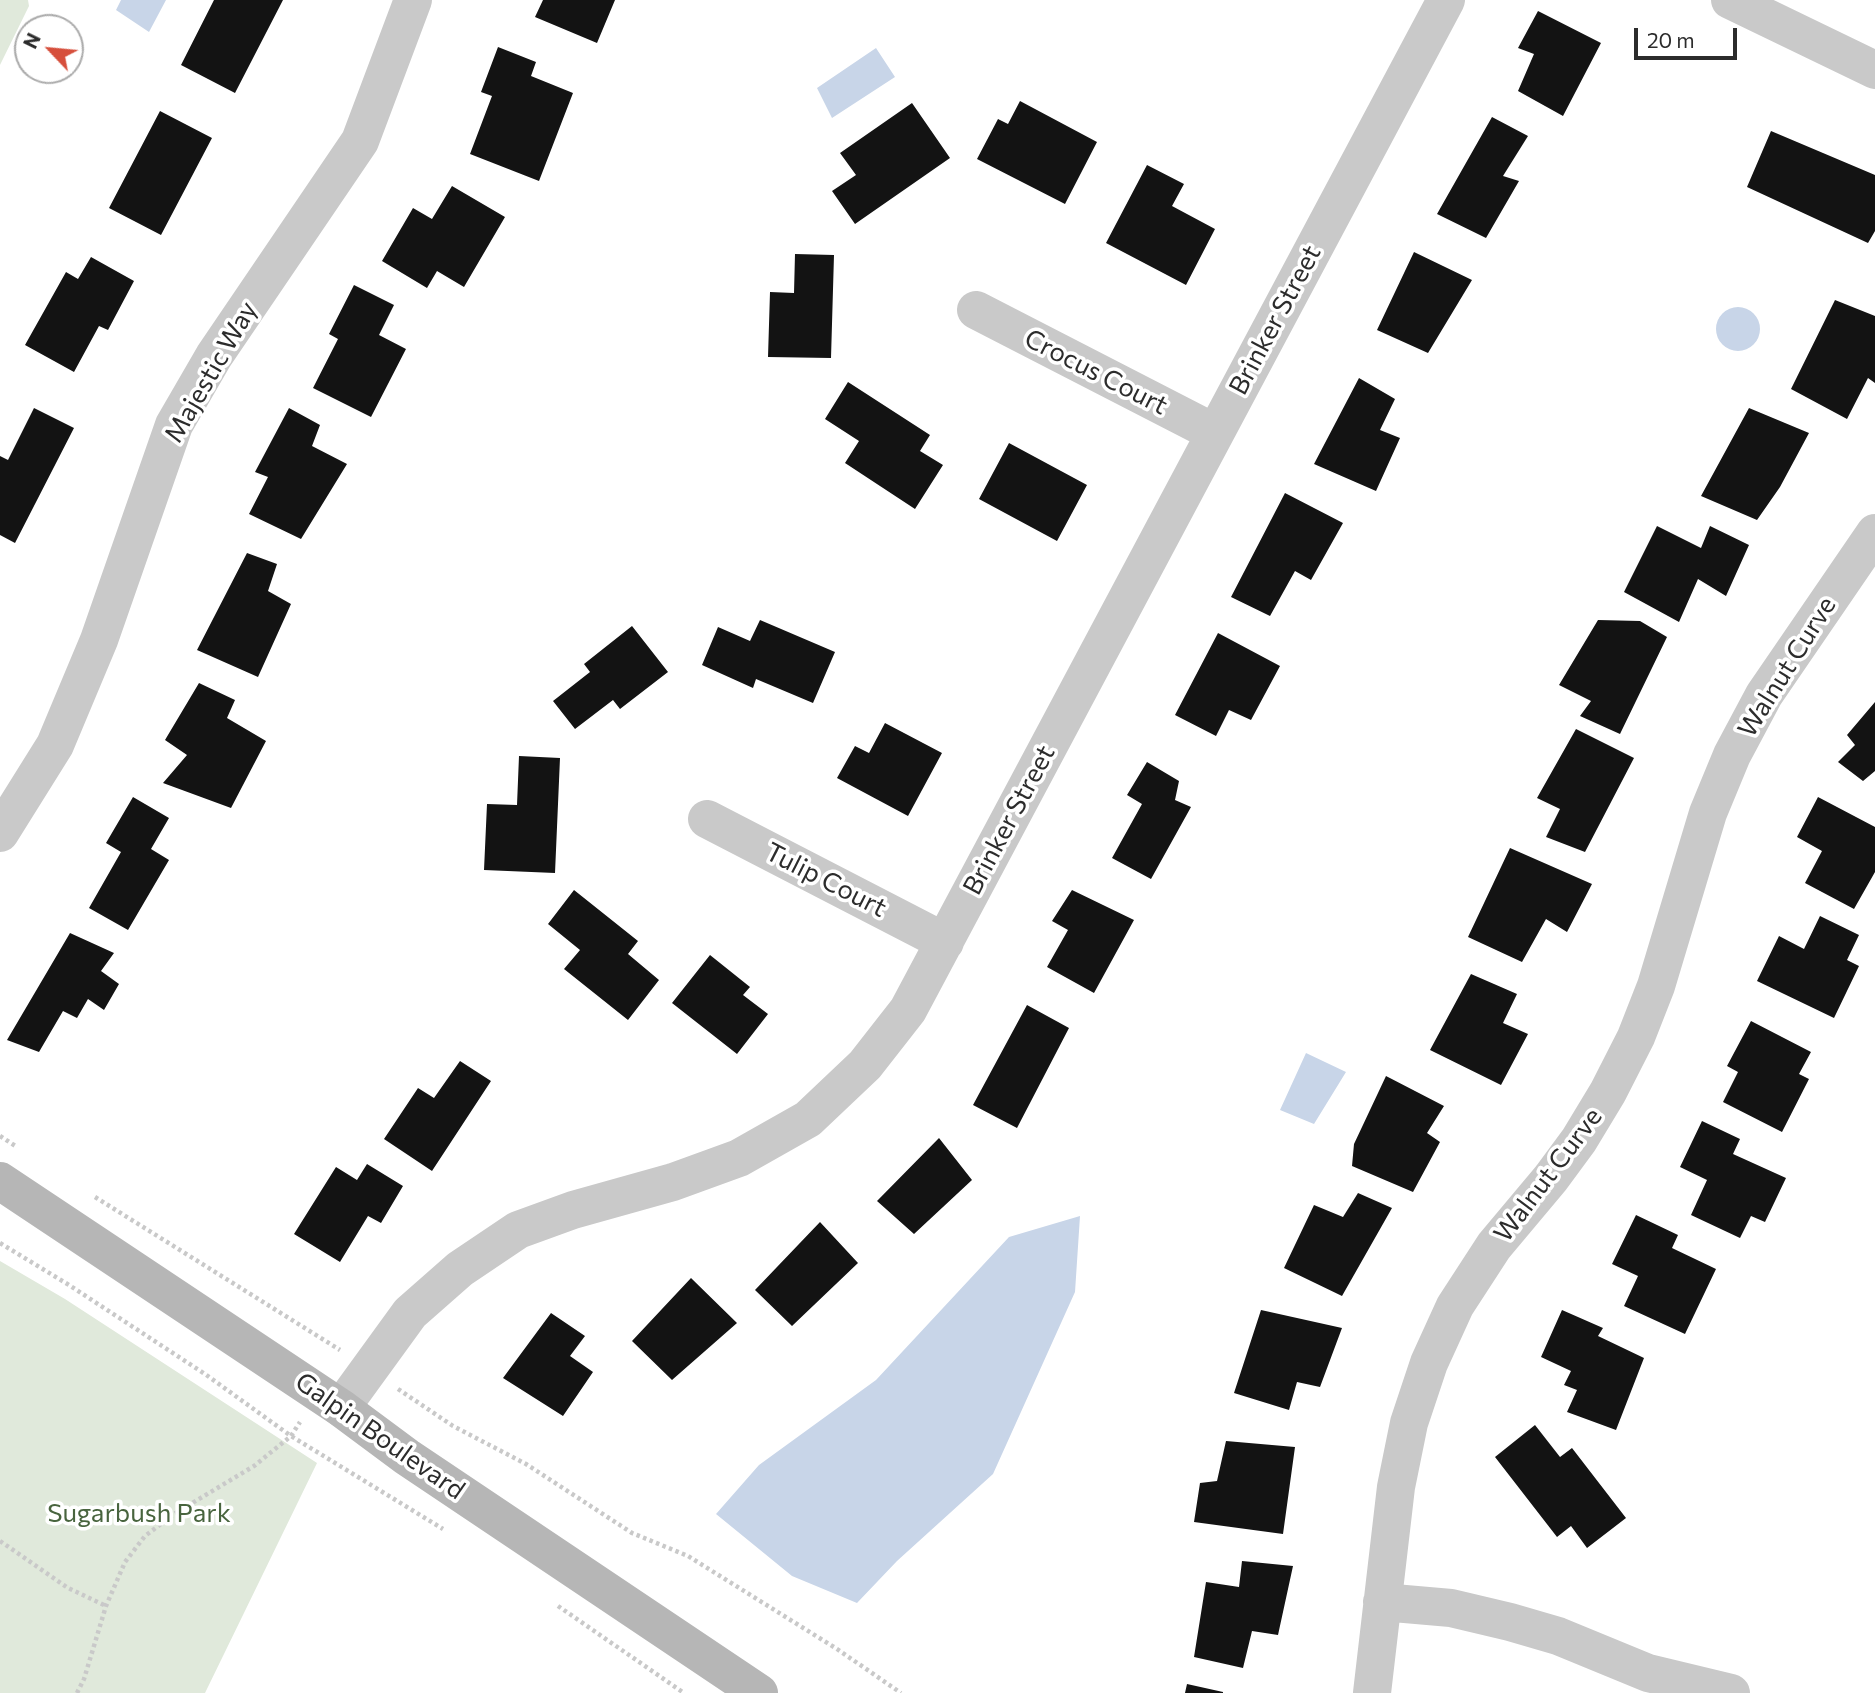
<!DOCTYPE html>
<html>
<head>
<meta charset="utf-8">
<style>
  body { margin:0 }
  #map { position:relative; width:1875px; height:1693px; overflow:hidden; background:#fff; font-family:Commissioner,sans-serif }
  canvas { display:block }
  .north { position:absolute; left:14px; top:14px; width:70px; height:70px; box-sizing:border-box; background:#fff; border:2px solid #ababab; border-radius:50%; rotate:296deg; font-size:19px; font-weight:700; line-height:28px; text-align:center; color:#2c2c2c }
  .north::after { content:''; display:block; margin:auto; width:24px; height:32px; background:#d64f3c; clip-path:polygon(50% 0,100% 100%,50% 72%,0 100%) }
  .scale { position:absolute; left:1634px; top:28px; width:103px; height:32px; box-sizing:border-box; border:4px solid #2c2c2c; border-top:0; padding-left:9px; font-size:21px; line-height:24px; white-space:nowrap; color:#2c2c2c; -webkit-text-stroke:5px #fff; paint-order:stroke }
</style>
</head>
<body>
<div id="map">
<canvas width="1875" height="1693"></canvas>
<div class="north">N</div>
<div class="scale">20 m</div>
</div>
<script>
const context = document.querySelector('canvas').getContext('2d');
context.lineJoin = 'round';
function paint(path, color) { context.fillStyle = color; context.fill(path, 'evenodd'); }
const shape = rows => new Path2D(rows.map(r => 'M' + r).join(''));
function strokePath(path, color, width, dash) { context.strokeStyle = color; context.lineWidth = width; context.lineCap = dash ? 'butt' : 'round'; context.setLineDash(dash || []); context.stroke(path); }
function label(font, color, halo, rows, align = 'center') {
  context.font = font + ' Commissioner,sans-serif'; context.lineWidth = 7; context.setLineDash([]); context.textBaseline = 'middle'; context.strokeStyle = halo; context.fillStyle = color; for (const [text, x, y, turn = 0] of rows) {
    context.save(); context.translate(x, y); context.rotate((+turn || 0) * Math.PI / 180); context.textAlign = isNaN(turn) ? turn : align; if (halo) context.strokeText(text, 0, 0); context.fillText(text, 0, 0); context.restore();
  }
}
paint(shape([
  [0,0,28,0,29,6,0,65],
  [0,1261,65,1299,317,1463,205,1693,0,1693]
]), '#e0e9db');
paint(shape([
  [121,0,166,0,149,32,116,10],
  [876,48,895,77,832,118,817,88],
  '1716 329a22 22 0 1 1 44 0a22 22 0 1 1-44 0Z',
  [1306,1053,1346,1072,1314,1124,1280,1110],
  [1080,1216,1075,1292,993,1474,897,1561,857,1603,792,1576,716,1514,759,1465,876,1380,1009,1237]
]), '#c8d5e8');
paint(shape([
  [214,0,283,0,235,93,181,65],
  [543,0,615,0,597,43,535,17],
  [1538,11,1601,43,1563,116,1518,91,1534,54,1518,48],
  [498,47,536,62,531,76,573,93,539,181,470,154,492,96,481,92],
  [1020,101,1097,142,1065,204,977,159,998,119,1008,124],
  [912,103,950,158,855,224,832,191,856,175,840,153],
  [160,111,212,138,161,235,109,208],
  [1492,117,1528,136,1503,176,1519,181,1486,238,1437,214],
  [1771,131,1875,175,1875,231,1868,243,1747,187],
  [1147,165,1184,184,1172,206,1215,229,1186,285,1106,243],
  [452,186,505,217,464,287,437,271,427,288,382,261,413,208,432,219],
  [1414,252,1472,280,1428,353,1377,330],
  [795,254,834,255,831,358,768,357,770,292,794,293],
  [91,257,134,281,108,330,99,326,74,372,25,345,66,272,78,279],
  [354,285,394,305,379,335,406,349,371,417,313,388,338,339,329,334],
  [1835,300,1875,316,1875,383,1868,378,1847,419,1791,389],
  [1359,378,1395,399,1380,430,1400,438,1376,491,1314,464],
  [848,382,930,435,920,451,943,465,915,509,845,463,859,441,825,419],
  [34,408,74,428,15,543,0,535,0,456,8,460],
  [289,408,320,425,312,446,347,464,301,539,249,514,268,477,255,472],
  [1749,408,1809,433,1780,487,1757,520,1701,496],
  [1009,443,1087,485,1057,541,979,499],
  [1285,493,1343,523,1311,580,1295,571,1270,616,1231,597],
  [1657,526,1701,548,1710,526,1749,545,1726,596,1698,579,1679,622,1624,592],
  [247,553,277,564,268,591,291,604,258,677,197,650],
  [760,620,835,652,813,703,756,679,753,688,702,665,718,627,750,641],
  [1598,620,1640,621,1667,637,1620,734,1580,716,1591,701,1559,685],
  [632,626,668,672,620,709,613,700,575,729,553,701,590,672,584,664],
  [1218,633,1280,666,1251,720,1229,710,1216,736,1175,715],
  [199,683,235,700,227,718,266,741,231,808,163,783,187,755,165,740],
  [1875,702,1875,771,1863,781,1838,762,1855,745,1847,735],
  [885,723,942,753,908,816,837,778,855,746,869,753],
  [1576,729,1634,758,1585,852,1546,837,1560,809,1537,798],
  [519,756,560,758,555,873,484,870,487,804,517,805],
  [1147,762,1179,781,1175,800,1191,807,1151,879,1112,858,1142,804,1127,795],
  [133,797,169,818,151,849,169,860,128,930,89,908,121,852,106,843],
  [1818,797,1875,827,1875,872,1854,909,1805,883,1822,851,1797,837],
  [1510,848,1592,884,1567,932,1546,919,1522,962,1468,937],
  [574,890,638,941,628,954,659,980,628,1020,564,969,580,950,548,924],
  [1072,890,1134,920,1094,993,1047,967,1068,930,1052,921],
  [1820,916,1859,935,1847,960,1859,966,1834,1018,1757,981,1779,936,1804,949],
  [70,933,114,953,101,971,119,984,104,1010,88,999,77,1018,63,1011,39,1052,7,1040],
  [710,955,750,987,743,995,768,1014,737,1054,672,1003],
  [1471,974,1517,994,1503,1023,1528,1034,1501,1085,1430,1050],
  [1027,1005,1069,1028,1017,1128,973,1105],
  [1751,1021,1811,1052,1799,1074,1809,1079,1782,1132,1723,1102,1738,1072,1727,1066],
  [460,1061,491,1081,432,1171,384,1139,418,1088,434,1098],
  [1386,1076,1444,1106,1427,1133,1440,1142,1413,1192,1352,1166,1354,1144],
  [1702,1121,1740,1139,1733,1154,1786,1178,1765,1222,1751,1216,1740,1238,1691,1215,1707,1180,1680,1167],
  [939,1138,972,1180,914,1234,877,1201],
  [367,1164,403,1186,381,1223,368,1216,340,1262,294,1234,336,1167,357,1180],
  [1358,1193,1392,1208,1342,1296,1284,1268,1314,1205,1343,1217],
  [1636,1215,1678,1235,1672,1248,1716,1269,1685,1334,1624,1306,1638,1276,1612,1264],
  [820,1222,858,1263,792,1326,755,1290],
  [691,1278,737,1323,672,1380,632,1341],
  [1261,1310,1342,1328,1320,1387,1297,1382,1289,1410,1234,1393],
  [1562,1310,1603,1328,1598,1336,1644,1358,1616,1430,1567,1412,1577,1390,1564,1385,1571,1371,1541,1357],
  [551,1313,585,1336,570,1356,593,1372,563,1416,503,1378],
  [1535,1425,1560,1457,1572,1448,1626,1518,1587,1548,1571,1526,1557,1537,1495,1457],
  [1226,1441,1295,1447,1283,1534,1194,1522,1200,1483,1217,1481],
  [1242,1561,1293,1566,1278,1635,1252,1631,1243,1668,1194,1657,1206,1582,1239,1587],
  [1187,1684,1223,1692,1223,1693,1185,1693]
]), '#131313');
strokePath(shape([
  [0,1136,17,1147],
  [95,1197,340,1350],
  [0,1243,69,1285,205,1374,291,1436,443,1529],
  [398,1389,453,1426,526,1464,632,1533,688,1556,837,1649,901,1693],
  [0,1541,68,1588,106,1606],
  [558,1606,684,1693],
  [77,1693,84,1679,106,1606,125,1562,145,1536,174,1514,254,1466,291,1436,300,1422]
]), '#c9c9c9', 4.5, [3.5, 3.5]);
strokePath(shape([
  [1730,0,1875,70],
  [976,310,1215,433],
  [707,819,945,942],
  [0,833,55,745,99,640,174,425,214,356,360,141,413,0],
  [341,1408,410,1313,460,1269,518,1230,573,1210,673,1182,739,1158,808,1119,865,1065,908,1010,1446,0],
  [1382,1602,1451,1608,1510,1622,1558,1636,1648,1673,1731,1693],
  [1372,1693,1396,1487,1409,1423,1429,1363,1455,1306,1494,1246,1551,1178,1579,1140,1608,1092,1636,1037,1656,986,1708,813,1732,755,1764,695,1875,533]
]), '#c9c9c9', 38);
strokePath(shape([
  [0,1181,341,1408,407,1457,759,1693]
]), '#b6b6b6', 38);
label('26px', '#2c2c2c', '#fff', [
  ["Brinker Street",1275,320,-62],
  ["Majestic Way",211,372,-60],
  ["Crocus Court",1096,372,27],
  ["Walnut Curve",1787,667,-58],
  ["Brinker Street",1009,820,-62],
  ["Tulip Court",826,880,27],
  ["Walnut Curve",1548,1175,-53],
  ["Galpin Boulevard",380,1436,35]
]);
label('26px', '#48643e', '#fff', [
  ["Sugarbush Park",139,1513]
]);
</script>
</body>
</html>
